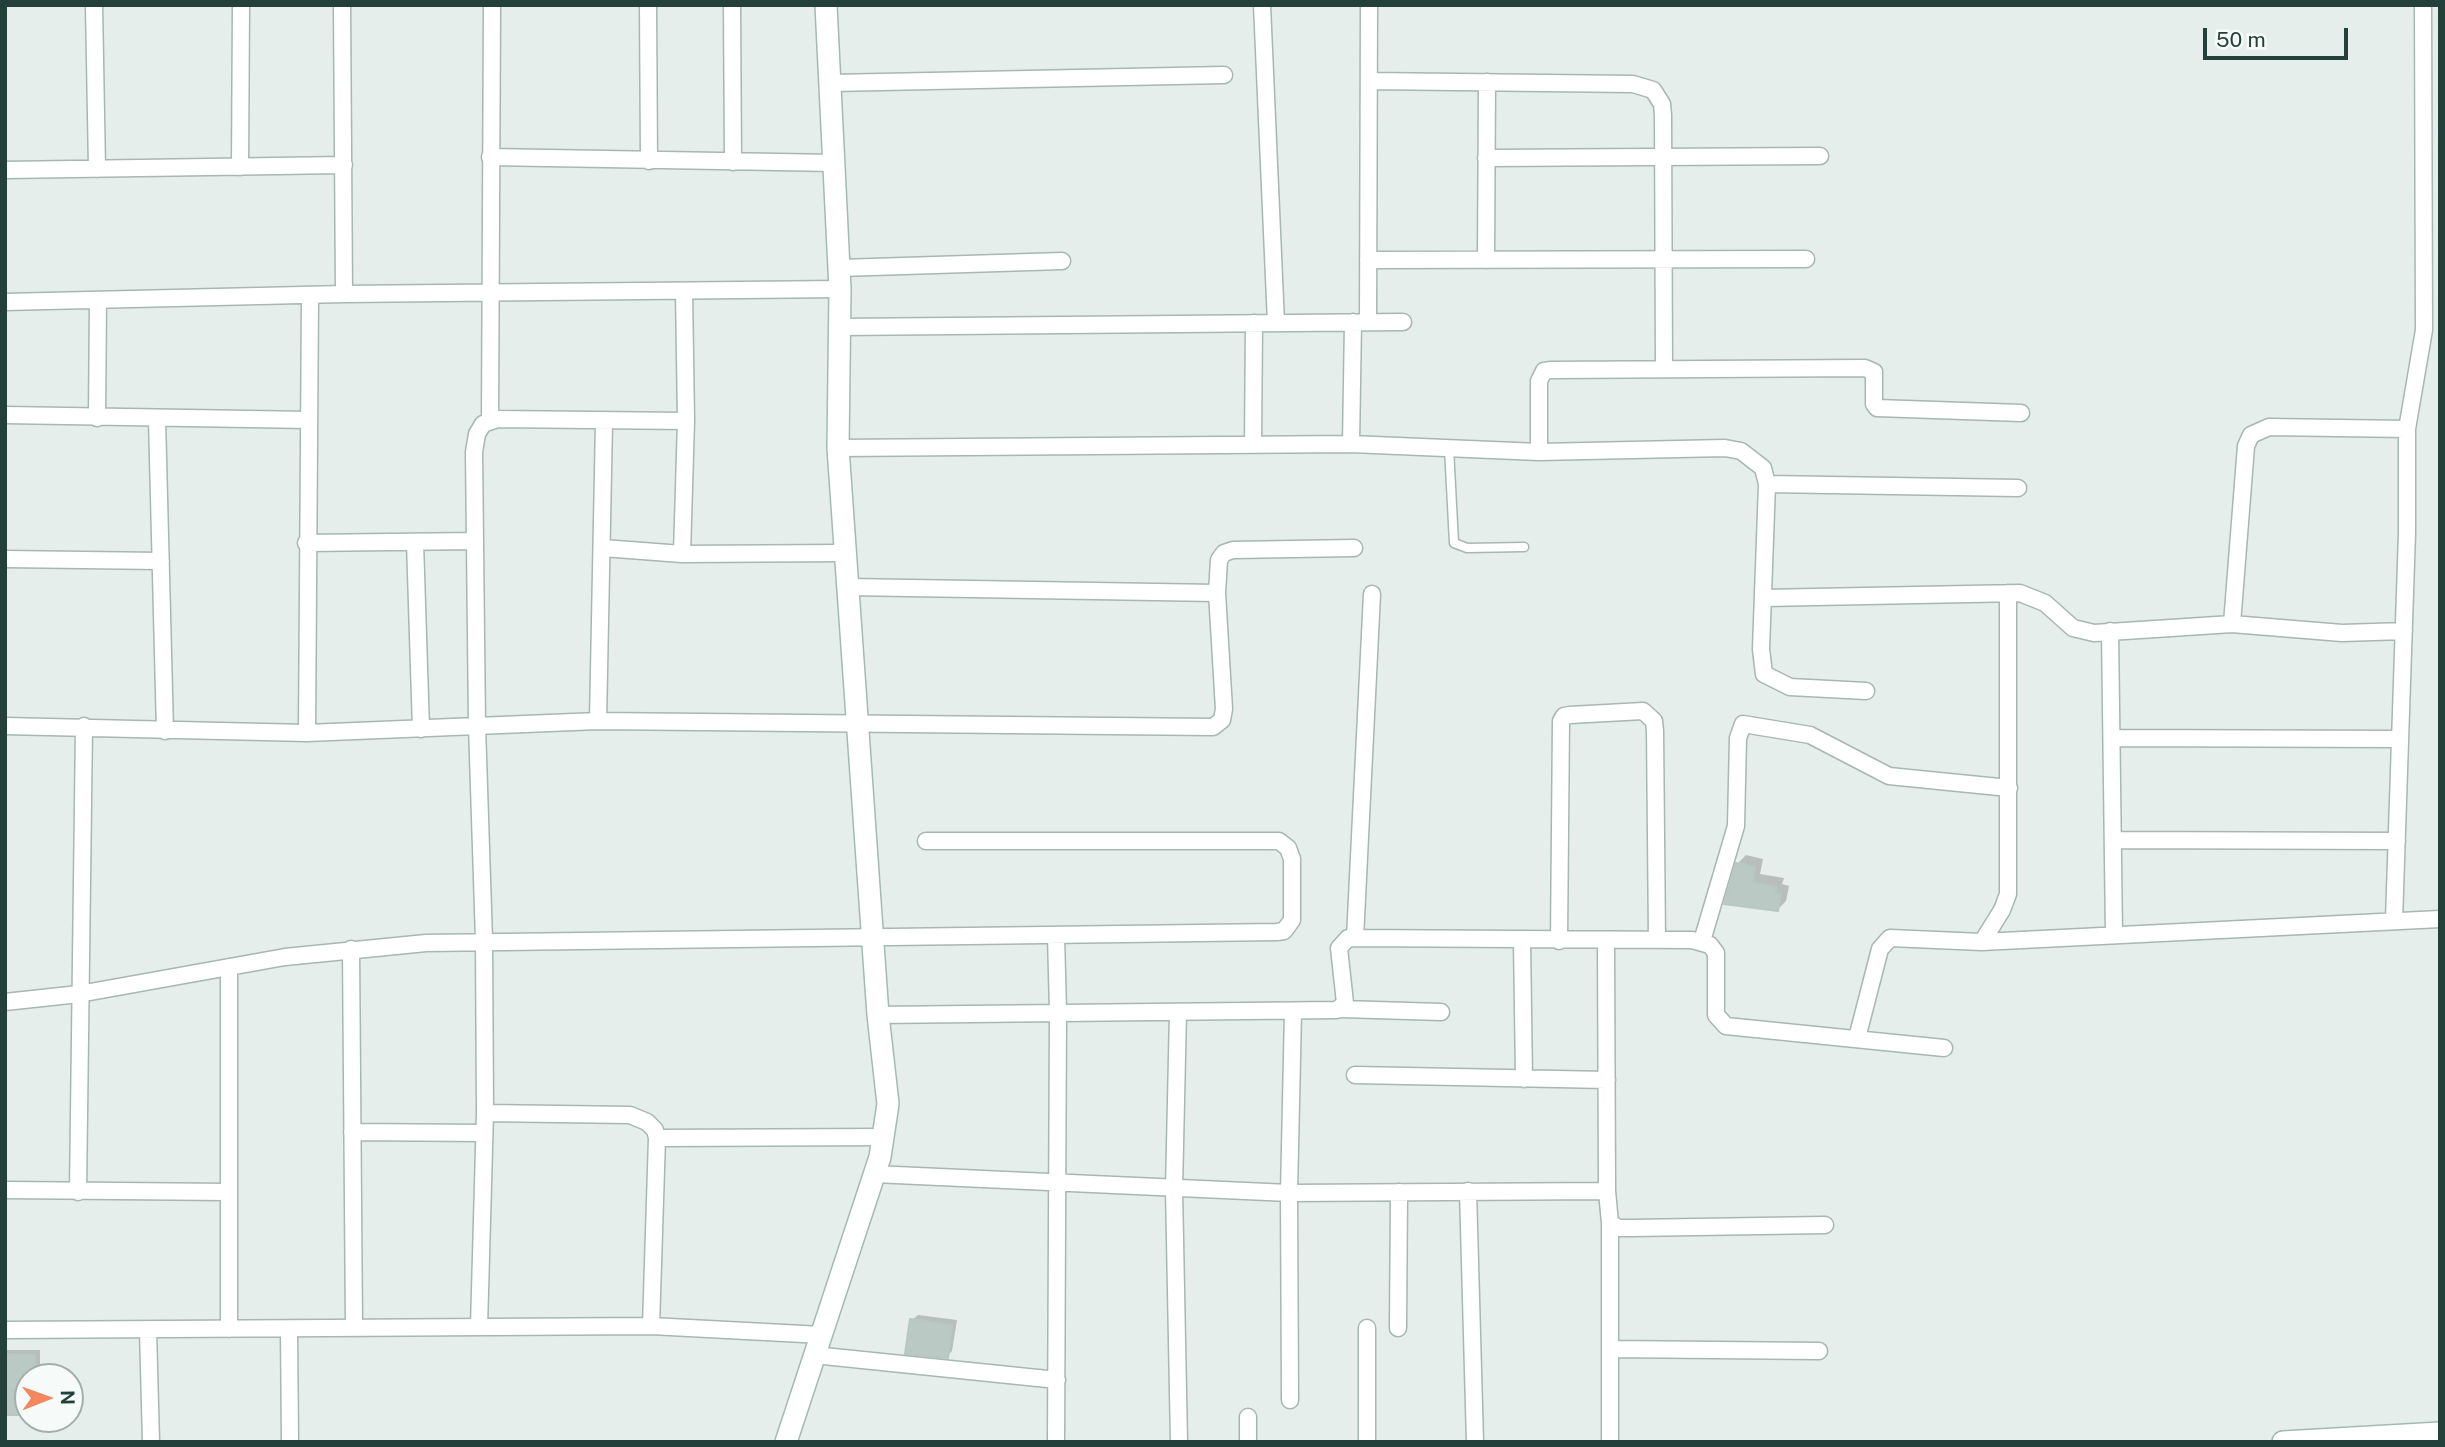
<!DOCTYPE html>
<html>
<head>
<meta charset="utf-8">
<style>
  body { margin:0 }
  #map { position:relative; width:2445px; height:1447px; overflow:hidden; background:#e5eeea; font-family:"Public Sans",sans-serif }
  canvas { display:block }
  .frame { position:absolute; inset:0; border:7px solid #23413a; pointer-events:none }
  .north { position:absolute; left:14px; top:1363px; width:70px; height:70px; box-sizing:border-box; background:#f6faf8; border:2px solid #a2b0ac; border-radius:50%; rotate:89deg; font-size:19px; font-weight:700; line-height:28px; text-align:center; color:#23413a }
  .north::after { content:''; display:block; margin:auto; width:24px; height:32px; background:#f3875d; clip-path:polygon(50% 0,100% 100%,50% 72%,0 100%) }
  .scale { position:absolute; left:2203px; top:28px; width:145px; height:32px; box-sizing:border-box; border:4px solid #23413a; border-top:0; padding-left:9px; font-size:21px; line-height:24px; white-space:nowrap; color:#23413a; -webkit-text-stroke:5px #f6faf8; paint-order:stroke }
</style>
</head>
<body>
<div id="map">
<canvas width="2445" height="1447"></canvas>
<div class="frame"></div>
<div class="north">N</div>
<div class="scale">50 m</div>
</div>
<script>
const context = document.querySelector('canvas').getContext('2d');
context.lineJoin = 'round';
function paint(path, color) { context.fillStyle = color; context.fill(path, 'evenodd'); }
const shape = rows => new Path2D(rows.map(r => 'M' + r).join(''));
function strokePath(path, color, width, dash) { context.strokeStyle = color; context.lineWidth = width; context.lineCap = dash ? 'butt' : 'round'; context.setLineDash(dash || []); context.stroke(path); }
paint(shape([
  [1746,855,1763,859,1760,874,1784,878,1782,884,1789,886,1786,901,1777,910,1726,903,1737,864],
  [918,1315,957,1320,952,1351,947,1356,912,1320],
  [5,1350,40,1350,40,1377,28,1377,28,1413,5,1412]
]), '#0003');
const building = shape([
  [1736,863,1755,867,1753,882,1776,887,1775,893,1781,894,1778,911,1724,904,1736,863],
  [910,1319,952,1325,948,1358,905,1354,910,1319],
  [5,1354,35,1355,35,1377,28,1377,28,1415,5,1415,5,1354]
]);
paint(building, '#bac9c3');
strokePath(building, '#b7c8c1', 2);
const lane = shape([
  [1449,448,1454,543,1467,548,1524,547]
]);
const street = shape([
  [94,5,97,169],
  [342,5,344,294],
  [648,5,649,161],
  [732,5,733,162],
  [1262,5,1276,323],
  [1369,81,1633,84,1653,90,1662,104,1663,115,1664,369],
  [832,83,1224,75],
  [490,157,835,163],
  [1486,158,1820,156],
  [240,167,241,5],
  [5,170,344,165],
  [1368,260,1806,259],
  [1486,260,1487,82],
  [840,268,1062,261],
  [5,302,344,294,840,289],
  [1368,322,1369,5],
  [839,327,1403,322],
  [5,415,309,420],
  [97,418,98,300],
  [157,419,165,731],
  [490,420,492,5],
  [1351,444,1353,322],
  [1253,445,1254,323],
  [838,448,1351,444,1539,452,1725,448,1741,451,1763,468,1767,484,1761,649,1764,674,1790,687,1866,691],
  [1539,452,1539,381,1544,371,1551,370,1865,368,1874,372,1874,404,1877,408,2021,413],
  [1767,484,2018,488],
  [415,542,421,729],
  [306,543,475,541],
  [603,548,682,554,844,553],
  [682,554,686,421,684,291],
  [5,559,161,561],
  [848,587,1217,593,1219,560,1224,553,1233,550,1354,548],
  [1764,598,2020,593,2045,603,2073,628,2094,633,2232,624,2342,633,2404,631],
  [2232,624,2246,446,2251,435,2269,427,2407,429],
  [2110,631,2114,935],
  [598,721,604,422],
  [5,726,307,733,598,721,1213,727,1222,720,1224,709,1217,593],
  [307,733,310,296],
  [2112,738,2400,739],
  [2113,840,2397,841],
  [2394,920,2407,533,2407,429,2424,330,2423,5],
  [1056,936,1058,1011,1056,1442],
  [1355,938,1372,594],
  [1606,940,1607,1191,1610,1223,1619,1228,1632,1228,1825,1225],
  [1522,941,1524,1079],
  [1559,941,1561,721,1564,716,1570,715,1643,711,1654,721,1655,731,1657,940],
  [1702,941,1736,826,1738,738,1743,724,1810,735,1889,776,2009,788],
  [1982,942,2002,910,2008,894,2008,593],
  [351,949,354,1328],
  [229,967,229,1329],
  [5,1002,79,994,285,957,426,943,1277,932,1284,931,1292,920,1292,859,1288,848,1279,841,926,841],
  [1342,1009,1441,1012],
  [1178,1012,1174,1189,1179,1442],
  [1293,1012,1289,1193,1607,1191],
  [878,1015,1337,1010,1345,1003,1339,948,1348,938,1692,940,1710,945,1716,953,1716,1015,1726,1026,1944,1048],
  [1857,1038,1880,949,1890,938,1982,942,2440,919],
  [1355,1075,1607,1080],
  [485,1113,630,1115,647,1122,655,1130,657,1138,651,1326],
  [352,1132,484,1133],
  [657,1138,885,1137],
  [874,1174,1289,1193,1290,1400],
  [5,1190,229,1192],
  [1468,1191,1475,1442],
  [78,1192,84,726],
  [479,1327,485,1113,484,940,477,726,474,452,477,434,483,424,498,419,686,421],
  [1367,1328,1367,1442],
  [1398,1328,1399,1192],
  [289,1329,290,1442],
  [5,1330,651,1326,822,1335],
  [148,1330,151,1442],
  [1610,1349,1819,1351],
  [814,1355,1057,1380],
  [1248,1417,1248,1442],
  [1610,1442,1610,1223]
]);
const secondary = shape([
  [786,1442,880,1157,888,1104,878,1015,838,448,840,289,826,5],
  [2283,1442,2440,1433]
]);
strokePath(lane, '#a7b7b2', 11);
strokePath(street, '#a7b7b2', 19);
strokePath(secondary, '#a3bab3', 24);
strokePath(lane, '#fff', 8);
strokePath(street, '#fff', 16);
strokePath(secondary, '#fff', 21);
</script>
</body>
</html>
